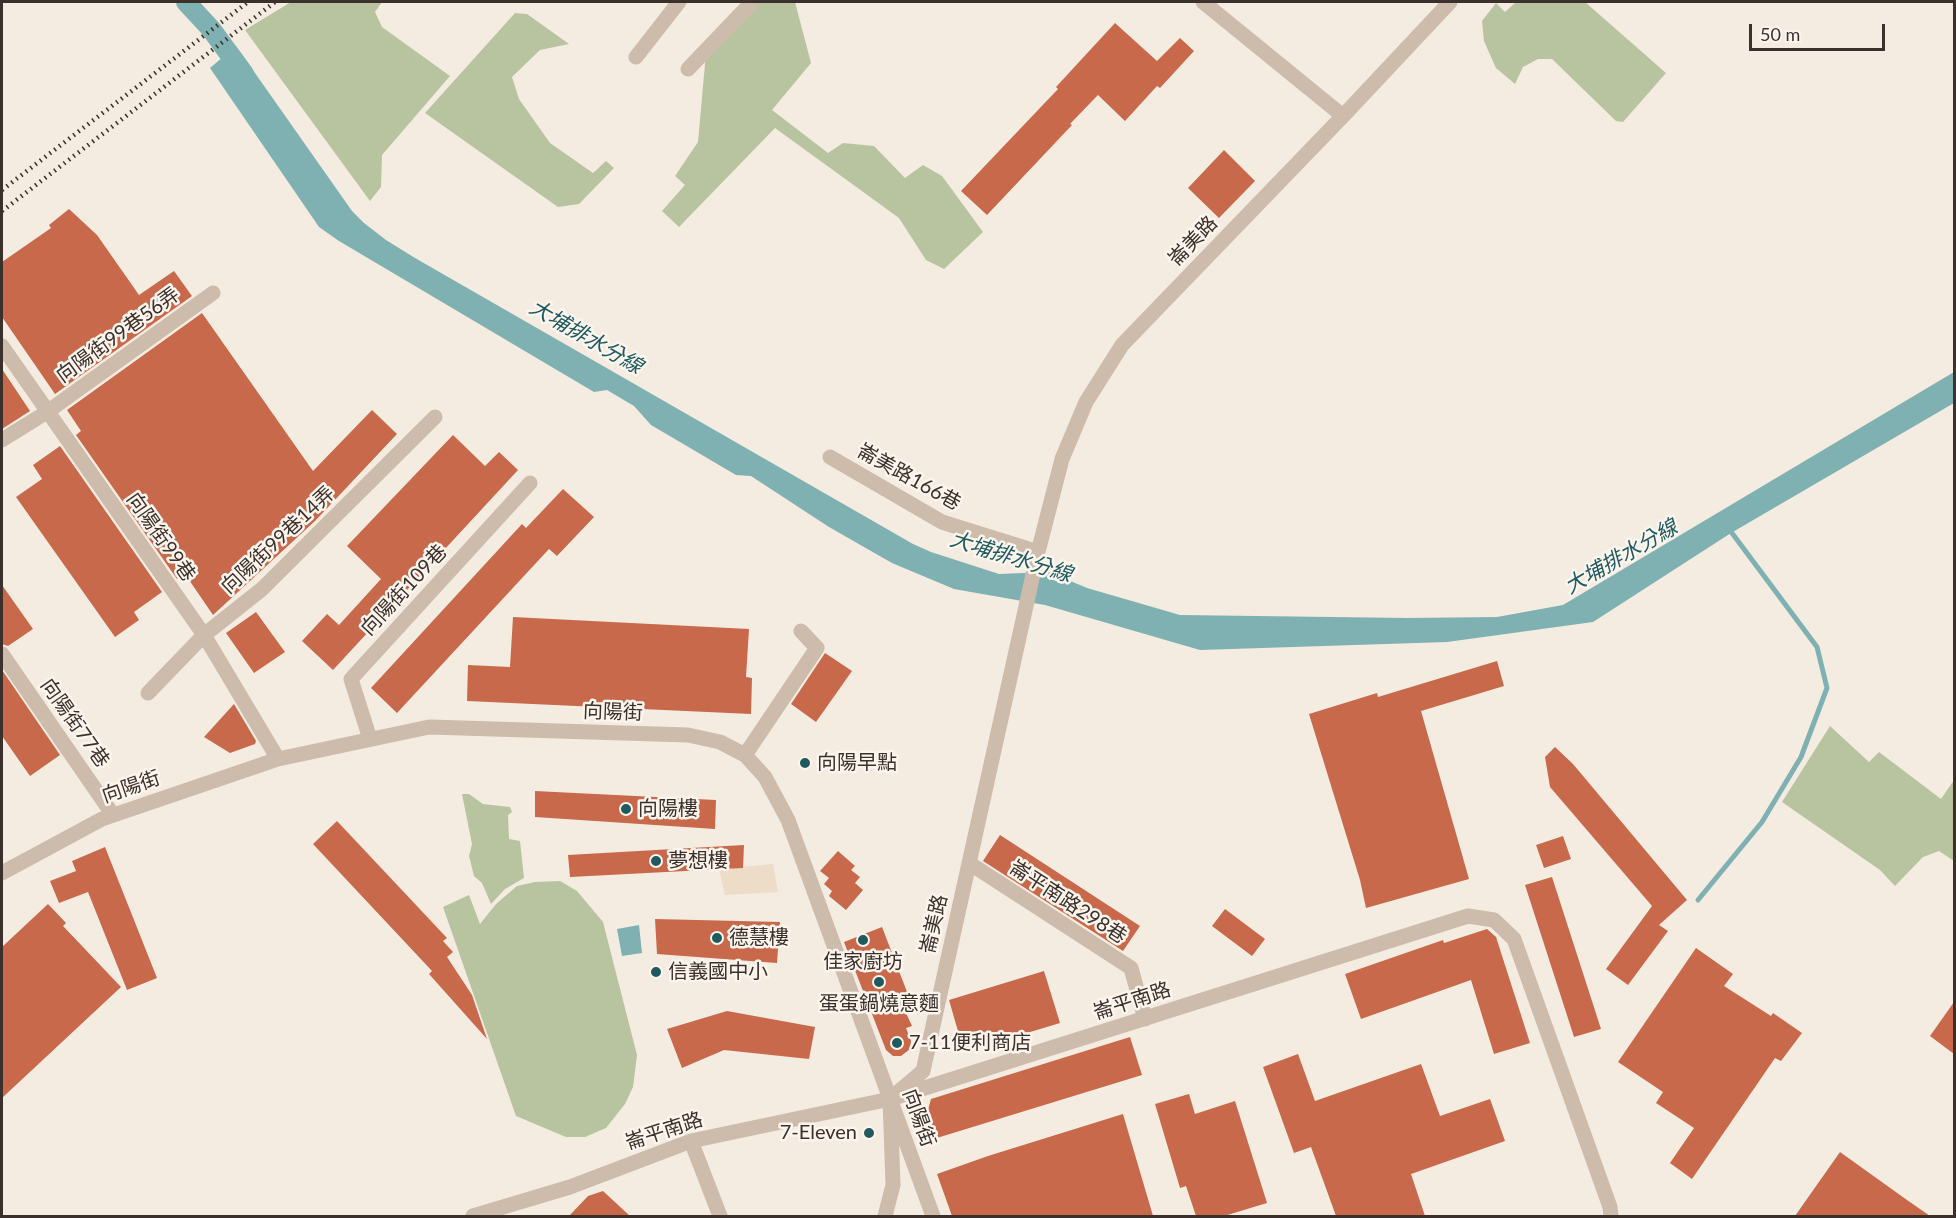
<!DOCTYPE html>
<html>
<head>
<meta charset="utf-8">
<style>
  body { margin:0 }
  #map { position:relative; width:1956px; height:1218px; overflow:hidden; background:#f4ebe1; font-family:Lato,sans-serif }
  canvas { display:block }
  .frame { position:absolute; inset:0; border:3px solid #3b302b; pointer-events:none }
  .scale { position:absolute; left:1749px; top:24px; width:136px; height:27px; box-sizing:border-box; border:3px solid #3b302b; border-top:0; padding-left:8px; font-size:18px; line-height:21px; white-space:nowrap; color:#3b302b; -webkit-text-stroke:4px #fbf5ee; paint-order:stroke }
</style>
</head>
<body>
<div id="map">
<canvas width="1956" height="1218"></canvas>
<div class="frame"></div>
<div class="scale">50 m</div>
</div>
<script>
const context = document.querySelector('canvas').getContext('2d');
context.lineJoin = 'round';
function paint(path, color) { context.fillStyle = color; context.fill(path, 'evenodd'); }
const shape = rows => new Path2D(rows.map(r => 'M' + r).join(''));
function strokePath(path, color, width, dash) { context.strokeStyle = color; context.lineWidth = width; context.lineCap = dash ? 'butt' : 'round'; context.setLineDash(dash || []); context.stroke(path); }
function label(font, color, halo, rows, align = 'center') {
  context.font = font + ' Lato,"Noto Sans TC",sans-serif'; context.lineWidth = 5; context.setLineDash([]); context.textBaseline = 'middle'; context.strokeStyle = halo; context.fillStyle = color; for (const [text, x, y, turn = 0] of rows) {
    context.save(); context.translate(x, y); context.rotate((+turn || 0) * Math.PI / 180); context.textAlign = isNaN(turn) ? turn : align; if (halo) context.strokeText(text, 0, 0); context.fillText(text, 0, 0); context.restore();
  }
}
paint(shape([
  [291,2,382,2,375,12,382,27,450,76,382,155,381,187,370,201,245,30],
  [749,2,795,2,811,63,772,110,828,153,843,143,874,146,905,178,923,165,942,176,983,232,944,269,926,260,899,218,775,128,679,227,662,211,685,185,675,176,698,142,706,53],
  [1516,2,1585,2,1666,73,1623,122,1616,121,1552,59,1538,59,1523,67,1515,84,1496,68,1484,41,1482,21,1496,3,1505,12],
  [515,13,527,14,569,44,540,50,512,77,519,99,550,143,593,173,606,161,614,168,579,204,558,207,425,113],
  [1830,726,1869,762,1879,752,1941,799,1954,780,1954,861,1939,851,1923,857,1895,886,1880,870,1782,802],
  [462,794,469,794,483,804,510,807,512,812,508,815,509,839,520,841,524,878,505,889,491,904,482,883,474,876,469,856,472,844],
  [560,881,577,891,603,922,637,1055,633,1087,625,1104,606,1128,585,1137,566,1137,516,1116,443,907,469,895,480,924,496,904,517,886,535,882]
]), '#b8c4a0');
paint(shape([
  [773,864,778,892,725,895,719,869]
]), '#ecdcc8');
paint(shape([
  [236,46,352,211,364,223,386,240,415,258,913,544,931,552,999,574,1049,572,1087,588,1180,615,1407,618,1497,617,1563,605,1954,372,1954,403,1731,533,1593,622,1447,642,1200,650,1045,605,954,589,892,563,829,527,751,476,736,475,651,425,634,406,607,390,594,392,339,241,319,227,210,68],
  [639,925,642,953,622,956,617,929]
]), '#7fb0b2');
strokePath(shape([
  [1698,900,1762,822,1801,757,1827,688,1817,647,1729,529]
]), '#7fb0b2', 5);
strokePath(shape([
  [186,2,211,29,244,74]
]), '#7fb0b2', 20);
paint(shape([
  [1115,23,1157,61,1180,38,1194,51,1160,88,1157,86,1125,121,1098,95,1070,124,1072,125,987,215,961,191,1058,89,1056,87],
  [1224,150,1255,181,1219,218,1188,188],
  [69,209,97,235,139,295,174,271,192,296,55,394,2,317,2,262,51,228,49,225],
  [202,313,313,471,372,410,397,434,315,521,213,615,185,574,177,579,76,435,81,431,67,410],
  [2,369,30,411,2,429],
  [453,435,485,466,499,452,518,470,333,670,302,641,327,614,339,625,381,579,347,546],
  [60,446,162,592,134,612,139,620,115,637,16,497,42,479,33,465],
  [563,489,594,517,557,556,549,549,397,713,371,688,522,524,526,528],
  [2,585,33,629,8,646,2,644],
  [256,612,285,652,254,673,226,633],
  [513,617,749,629,746,677,752,678,751,714,467,701,468,665,510,667],
  [825,653,852,671,816,722,791,704],
  [1497,661,1504,686,1421,711,1469,879,1366,908,1360,880,1309,714,1377,693,1378,697],
  [2,670,60,755,30,776,2,736],
  [234,704,256,741,255,744,230,753,204,737],
  [1555,747,1573,764,1687,900,1659,925,1668,931,1628,985,1606,969,1652,906,1550,787,1545,757],
  [535,791,716,800,715,829,535,817],
  [337,821,447,938,443,941,453,952,447,957,472,995,487,1039,429,974,432,971,313,844],
  [1000,835,1140,926,1123,951,983,861],
  [1563,836,1571,859,1544,868,1536,845],
  [744,845,743,868,570,877,568,855],
  [105,847,157,978,127,990,88,892,59,903,50,881,76,871,72,861],
  [838,851,855,866,851,870,860,877,855,883,863,890,846,910,829,896,832,891,824,884,829,878,820,871],
  [1552,877,1601,1029,1574,1037,1525,885],
  [48,904,66,923,63,926,121,987,2,1098,2,947],
  [1225,909,1265,939,1252,956,1212,926],
  [655,919,780,922,777,963,657,954],
  [882,927,914,1010,906,1013,912,1026,906,1028,911,1041,910,1049,901,1056,893,1056,886,1050,844,942],
  [1487,929,1496,937,1530,1043,1494,1054,1471,980,1361,1019,1345,974,1443,940,1444,943],
  [1696,948,1733,974,1724,986,1771,1016,1773,1013,1802,1033,1781,1061,1775,1058,1692,1179,1670,1163,1694,1128,1656,1103,1663,1092,1618,1062],
  [1044,971,1060,1023,964,1052,949,1000],
  [1954,1002,1954,1054,1930,1036],
  [727,1011,815,1027,809,1059,724,1050,682,1068,667,1029],
  [1130,1037,1142,1075,927,1141,923,1129,931,1099],
  [1298,1054,1315,1101,1421,1064,1440,1116,1490,1099,1505,1141,1411,1174,1425,1216,1336,1216,1311,1147,1294,1153,1263,1067],
  [1189,1094,1195,1114,1235,1101,1267,1203,1224,1216,1196,1216,1186,1186,1180,1188,1155,1104],
  [1123,1114,1153,1216,952,1216,937,1174,988,1156],
  [1840,1152,1907,1200,1930,1216,1795,1216],
  [603,1191,630,1216,569,1216,588,1196]
]), '#c8694b');
strokePath(shape([
  [1203,2,1343,116],
  [636,57,679,2],
  [688,69,752,2],
  [2,346,204,635,278,759],
  [2,440,47,412,213,293],
  [830,457,942,522,1038,552],
  [2,654,113,815],
  [148,693,204,635,262,589,435,417],
  [370,739,351,679,530,483],
  [745,755,817,648,801,631],
  [969,863,1131,968,1145,1019],
  [2,873,102,819,278,759,429,727,688,735,720,742,745,755,765,777,788,820,933,1216],
  [691,1141,720,1216],
  [473,1216,570,1187,691,1141,890,1099,1468,916,1494,920,1514,939,1610,1207,1611,1216],
  [885,1216,893,1185,890,1099,923,1071,1038,552,1062,459,1086,402,1122,345,1343,116,1450,2]
]), '#cdbbac', 15);
strokePath(shape([
  [2,190,248,2],
  [2,211,275,2]
]), '#3b302b', 4.5, [1.5, 4.5]);
for (const [x, y, r, color] of [
  [805,763,6,"#1f5a5e"],
  [626,809,6,"#1f5a5e"],
  [656,861,6,"#1f5a5e"],
  [717,938,6,"#1f5a5e"],
  [863,940,6,"#1f5a5e"],
  [656,972,6,"#1f5a5e"],
  [879,982,6,"#1f5a5e"],
  [897,1043,6,"#1f5a5e"],
  [869,1133,6,"#1f5a5e"]
]) { const dot = new Path2D(); dot.arc(x, y, r, 0, 2 * Math.PI); context.fillStyle = color; context.fill(dot); strokePath(dot, '#fbf5ee', 2); }
label('20px', '#3b302b', '#fbf5ee', [
  ["崙美路",1193,241,-46],
  ["向陽街99巷56弄",118,335,-36],
  ["崙美路166巷",909,477,29],
  ["向陽街99巷",161,537,55],
  ["向陽街99巷14弄",278,540,-43],
  ["向陽街109巷",404,590,-47],
  ["向陽街",613,712,2],
  ["向陽街77巷",75,723,55],
  ["向陽街",131,787,-19],
  ["崙平南路298巷",1068,902,33],
  ["崙美路",934,924,-77],
  ["崙平南路",1132,1001,-18],
  ["向陽街",919,1118,70],
  ["崙平南路",664,1131,-18]
]);
label('20px', '#3b302b', '#fbf5ee', [
  ["向陽早點",817,763],
  ["向陽樓",638,809],
  ["夢想樓",668,861],
  ["德慧樓",729,938],
  ["佳家廚坊",863,962,"center"],
  ["信義國中小",668,972],
  ["蛋蛋鍋燒意麵",879,1004,"center"],
  ["7-11便利商店",909,1043],
  ["7-Eleven",857,1133,"right"]
], 'left');
label('italic 21px', '#1f5a5e', '#fbf5ee', [
  ["大埔排水分線",586,337,30],
  ["大埔排水分線",1011,557,17],
  ["大埔排水分線",1621,557,-30]
]);
</script>
</body>
</html>
